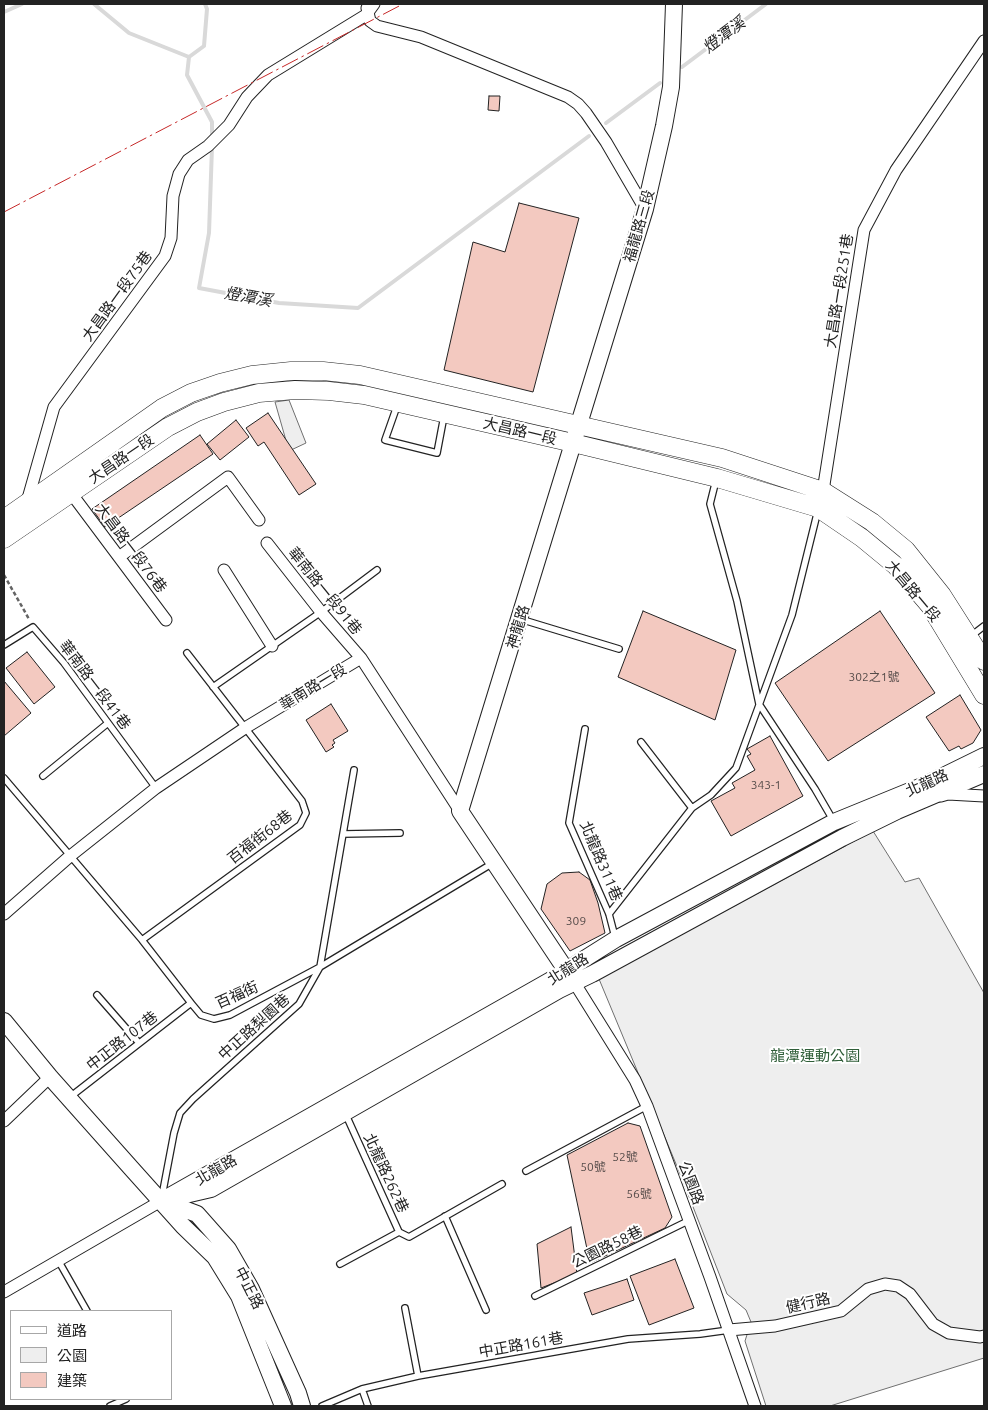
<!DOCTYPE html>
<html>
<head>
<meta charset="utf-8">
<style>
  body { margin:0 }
  #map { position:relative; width:988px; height:1410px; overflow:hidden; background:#fff; font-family:Ubuntu,"Noto Sans TC",sans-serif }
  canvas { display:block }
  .frame { position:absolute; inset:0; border:5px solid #222; pointer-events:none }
  .legend { position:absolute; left:10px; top:1310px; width:162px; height:90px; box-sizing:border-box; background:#fff; border:1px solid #a7a7a7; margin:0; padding:6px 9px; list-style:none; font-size:15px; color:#222 }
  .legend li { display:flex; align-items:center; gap:10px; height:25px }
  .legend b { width:25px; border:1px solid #a7a7a7 }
</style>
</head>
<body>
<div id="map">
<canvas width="988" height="1410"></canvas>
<div class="frame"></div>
<ul class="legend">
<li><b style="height:6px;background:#fff"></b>道路</li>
<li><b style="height:14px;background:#eee"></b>公園</li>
<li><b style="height:14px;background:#f3c9c0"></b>建築</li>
</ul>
</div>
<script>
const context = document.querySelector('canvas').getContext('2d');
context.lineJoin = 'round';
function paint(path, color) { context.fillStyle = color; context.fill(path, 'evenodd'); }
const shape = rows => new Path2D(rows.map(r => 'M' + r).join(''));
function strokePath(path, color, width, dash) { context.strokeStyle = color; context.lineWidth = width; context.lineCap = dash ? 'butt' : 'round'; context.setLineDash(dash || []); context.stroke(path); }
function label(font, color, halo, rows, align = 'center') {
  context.font = font + ' Ubuntu,"Noto Sans TC",sans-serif'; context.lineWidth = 4; context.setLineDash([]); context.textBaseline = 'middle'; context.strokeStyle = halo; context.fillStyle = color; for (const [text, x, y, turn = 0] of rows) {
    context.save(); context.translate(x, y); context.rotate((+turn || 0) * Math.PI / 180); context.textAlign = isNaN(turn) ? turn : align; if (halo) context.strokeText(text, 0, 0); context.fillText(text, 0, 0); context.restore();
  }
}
const green = shape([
  [289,400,306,443,289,451,275,402,289,400],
  [873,831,905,882,919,878,984,993,984,1358,830,1406,766,1406,745,1341,751,1322,746,1310,727,1294,681,1176,599,979,873,831]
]);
paint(green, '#eee');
strokePath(green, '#6f6f6f', 1);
strokePath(shape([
  [94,4,129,33,189,57,187,75,212,122,212,138],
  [4,12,22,4],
  [189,57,204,46,207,9,205,4],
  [682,67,766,4],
  [606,123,660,83],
  [212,147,209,233,199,288,279,303,358,308,589,136]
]), '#d9d9d9', 4);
const building = shape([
  [489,96,500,96,499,111,488,110,489,96],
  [519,203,579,218,533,392,444,370,473,242,505,252,519,203],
  [268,413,316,484,299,495,264,442,258,446,246,428,268,413],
  [236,420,249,437,220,460,207,444,236,420],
  [200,435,213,454,105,527,92,509,200,435],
  [643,611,736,650,715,720,618,677,643,611],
  [880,611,935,693,828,761,775,683,880,611],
  [27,652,55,687,34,704,6,668,27,652],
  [4,681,31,713,4,736,4,681],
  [960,695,981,730,973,743,961,749,959,746,949,751,926,717,960,695],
  [331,704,348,731,333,740,335,743,332,745,334,747,326,752,306,720,331,704],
  [770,736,803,796,731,836,711,801,735,788,732,783,755,770,747,756,751,754,747,749,770,736],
  [579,872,590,880,598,903,605,933,570,951,541,909,547,884,562,873,579,872],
  [628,1123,640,1126,672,1217,665,1228,590,1263,567,1155,628,1123],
  [571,1227,577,1274,541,1288,537,1244,571,1227],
  [675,1259,694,1308,649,1325,630,1276,675,1259],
  [627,1279,634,1300,592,1315,584,1293,627,1279]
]);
paint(building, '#f3c9c0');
strokePath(building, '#222', 1);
const lane = shape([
  [397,406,385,440,437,453,444,416],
  [716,480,710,504,737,601,759,704,815,789,833,820],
  [520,619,619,649],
  [971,636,984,626],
  [4,645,33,627,64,663,156,788],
  [213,687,321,612,377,570],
  [585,729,569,823,609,914,615,937],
  [641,742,692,808],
  [43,776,108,723],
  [4,778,142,940,191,1003,201,1015,214,1019,230,1015,320,967,493,863],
  [343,834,400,833],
  [609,914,692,808,711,795,736,768,792,615,818,510],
  [142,940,300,825,306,813,302,801,187,653],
  [97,995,139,1043],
  [70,1097,191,1003],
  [346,1115,399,1232,409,1237,502,1184],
  [526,1171,647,1106],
  [162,1196,174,1133,180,1113,193,1099,299,1004,320,967,354,770],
  [445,1216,486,1310],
  [58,1260,87,1311],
  [340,1264,399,1232],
  [535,1296,690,1220],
  [405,1308,418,1376],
  [362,1389,368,1406],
  [110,1406,126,1399],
  [322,1406,362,1389,418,1376,628,1339,700,1334,729,1330]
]);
const street = shape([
  [367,8,370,21,377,26,421,37,568,97,578,104,586,113,606,142,645,209],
  [823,491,864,230,896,170,984,41],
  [71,493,166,620],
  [27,502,54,407,165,256,171,238,173,196,179,174,188,160,208,146,229,125,247,97,268,75,366,15,374,4],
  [267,543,321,612,361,658,460,811],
  [119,557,228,477,259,520],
  [224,570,272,646],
  [941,796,948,794,984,796],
  [4,914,69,857,156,788,245,728,361,658],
  [574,982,635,1080,647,1106,710,1277,755,1406],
  [4,1121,50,1077],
  [4,1292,161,1201],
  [729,1330,775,1326,841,1311,868,1289,885,1284,898,1286,910,1294,933,1324,949,1333,980,1337,984,1336]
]);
const secondary = shape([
  [574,982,460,811,645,209,664,126,671,87,674,4],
  [4,1021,50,1077,131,1168,183,1226,215,1257,239,1296,283,1406],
  [181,1196,211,1189,559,990,592,974,842,838,897,811,984,774],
  [161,1201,551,980,616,939,834,822,927,784,984,756],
  [165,1202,197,1214,228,1249,251,1289,298,1393,302,1406]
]);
const primary = shape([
  [4,519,162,408,191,393,220,383,252,375,291,371,323,371,360,375,722,458,823,491,872,522,906,550,942,595,984,661],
  [4,539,168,427,197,412,224,402,259,393,295,390,329,391,364,395,573,443,717,478,818,508,862,538,896,566,930,606,984,695]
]);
strokePath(lane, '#222', 8);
strokePath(street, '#222', 13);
strokePath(secondary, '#222', 18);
strokePath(primary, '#222', 19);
strokePath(shape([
  [4,575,29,619]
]), '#646464', 2.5, [4, 2.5]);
strokePath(lane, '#fff', 5.5);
strokePath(street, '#fff', 11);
strokePath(secondary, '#fff', 16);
strokePath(primary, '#fff', 18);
strokePath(shape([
  [4,212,403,4]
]), '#c62828', 1, [18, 4, 2.5, 4]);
label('12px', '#564c4a', null, [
  ["302之1號",874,677],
  ["343-1",766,785],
  ["309",576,921],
  ["52號",625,1157],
  ["50號",593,1167],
  ["56號",639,1194]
]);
label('15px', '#222', '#fff', [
  ["福龍路三段",639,226,-74],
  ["大昌路一段251巷",839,291,-81],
  ["大昌路一段75巷",117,296,-54],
  ["大昌路一段",520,431,13],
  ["大昌路一段",121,459,-34],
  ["大昌路一段76巷",131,548,53],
  ["華南路一段91巷",325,591,51],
  ["大昌路一段",913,591,50],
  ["神龍路",518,627,-73],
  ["華南路一段41巷",95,685,53],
  ["華南路一段",313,687,-31],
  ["北龍路",927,783,-24],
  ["百福街68巷",260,837,-38],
  ["北龍路311巷",601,861,67],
  ["北龍路",568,969,-32],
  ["百福街",237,995,-24],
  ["中正路梨園巷",254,1027,-42],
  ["中正路107巷",122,1041,-38],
  ["北龍路",216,1170,-30],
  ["北龍路262巷",386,1173,65],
  ["公園路",691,1183,69],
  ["公園路58巷",607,1247,-26],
  ["中正路",249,1288,63],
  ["健行路",808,1303,-13],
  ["中正路161巷",521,1345,-10]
]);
label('15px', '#2f5e38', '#fff', [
  ["龍潭運動公園",815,1056]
]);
label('italic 16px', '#222', '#fff', [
  ["燈潭溪",724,35,-37],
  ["燈潭溪",248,297,10]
]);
</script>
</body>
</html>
